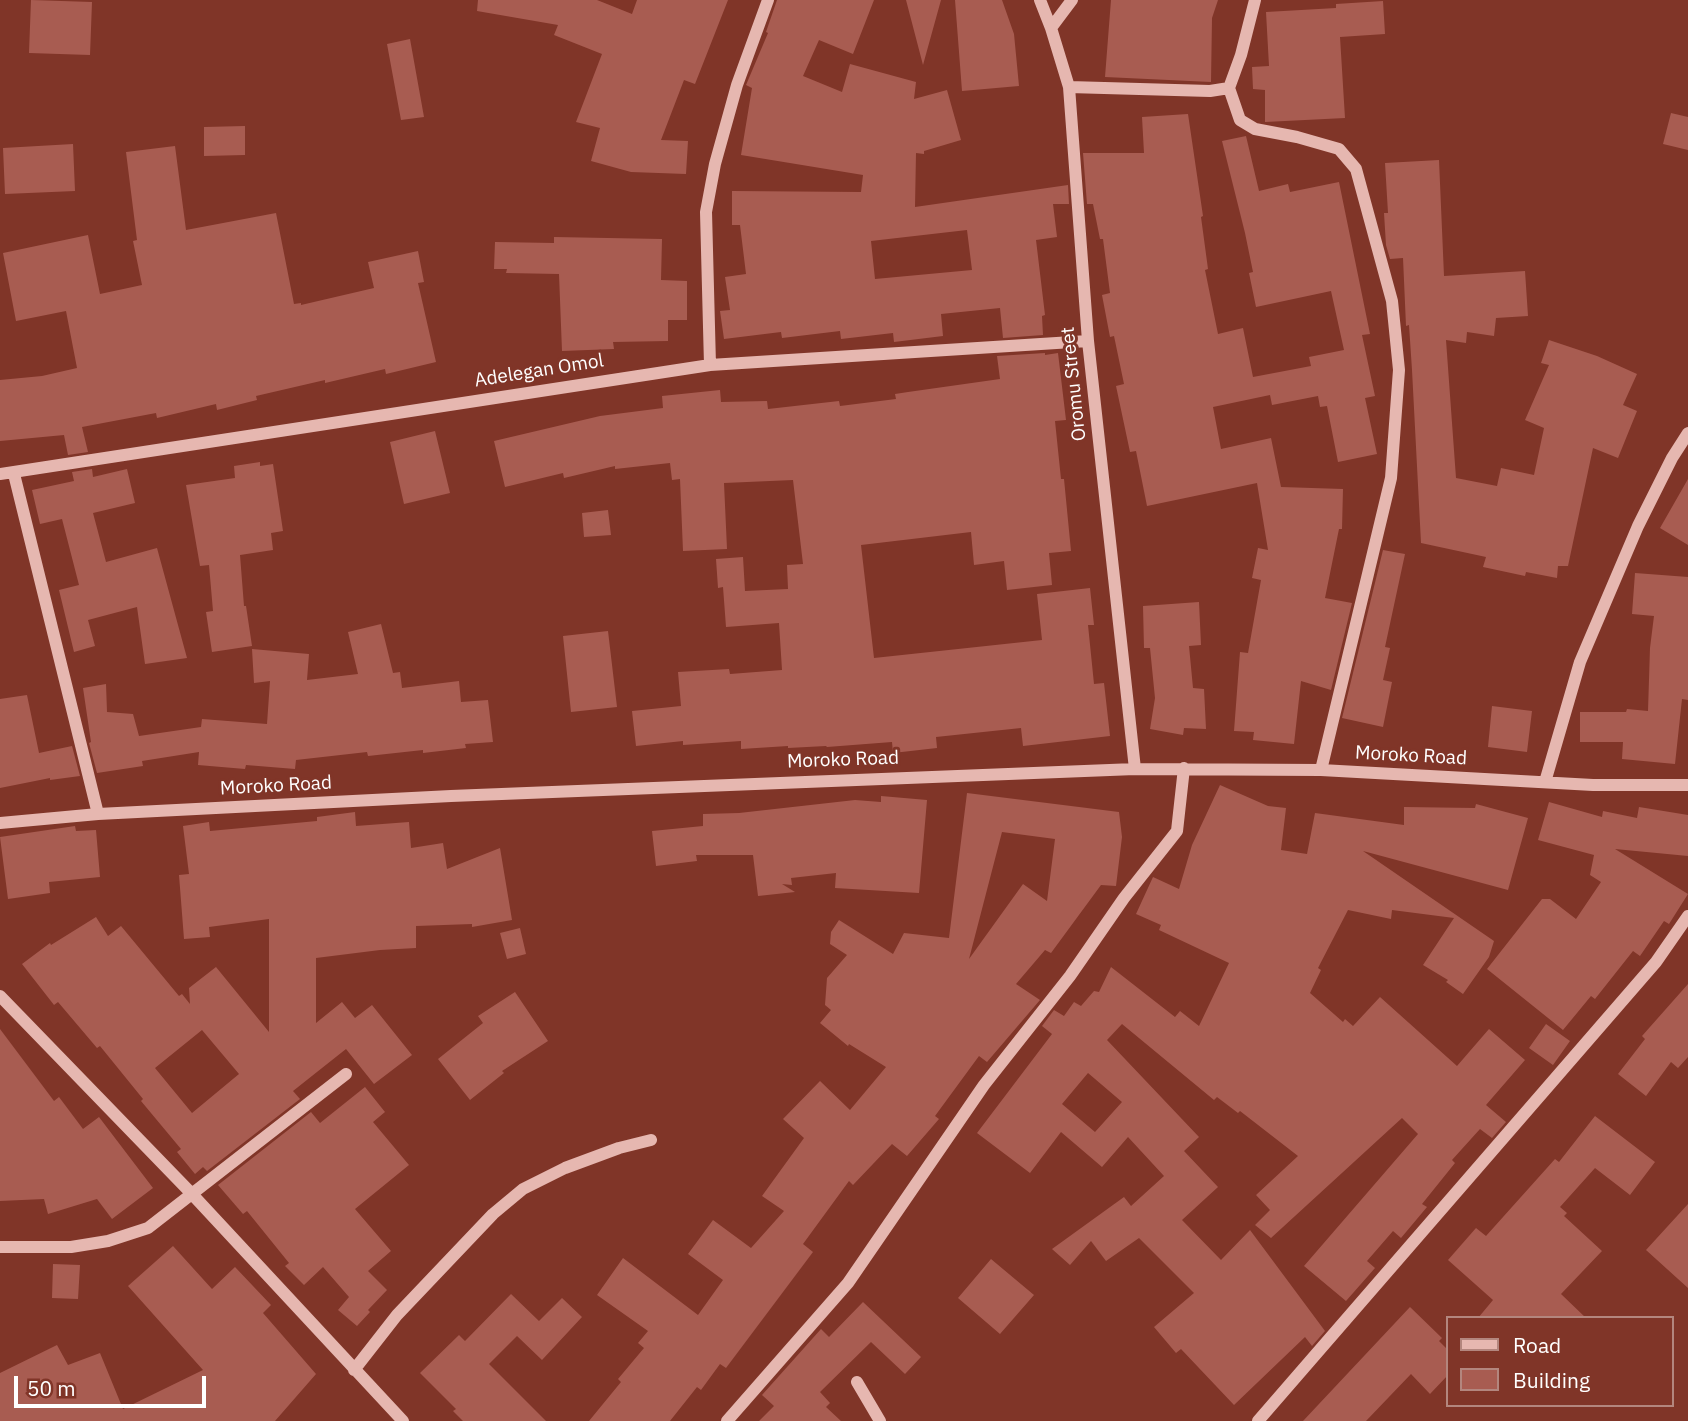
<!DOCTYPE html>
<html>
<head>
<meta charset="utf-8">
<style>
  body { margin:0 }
  #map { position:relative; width:1688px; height:1421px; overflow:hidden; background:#803528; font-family:"IBM Plex Sans",sans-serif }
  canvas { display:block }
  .legend { position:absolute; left:1446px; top:1316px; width:228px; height:91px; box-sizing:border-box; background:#803528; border:2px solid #b3867e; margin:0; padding:9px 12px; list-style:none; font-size:21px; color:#fff }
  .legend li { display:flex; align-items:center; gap:14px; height:35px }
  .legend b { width:35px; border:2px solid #b3867e }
  .scale { position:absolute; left:14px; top:1376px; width:192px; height:32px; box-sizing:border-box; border:4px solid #fff; border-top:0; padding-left:9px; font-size:21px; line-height:24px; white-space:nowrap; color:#fff; -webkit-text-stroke:5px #803528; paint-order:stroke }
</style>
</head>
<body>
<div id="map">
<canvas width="1688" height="1421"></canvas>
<ul class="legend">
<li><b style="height:9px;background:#e6b7b0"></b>Road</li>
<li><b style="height:19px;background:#a85c51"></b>Building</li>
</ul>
<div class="scale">50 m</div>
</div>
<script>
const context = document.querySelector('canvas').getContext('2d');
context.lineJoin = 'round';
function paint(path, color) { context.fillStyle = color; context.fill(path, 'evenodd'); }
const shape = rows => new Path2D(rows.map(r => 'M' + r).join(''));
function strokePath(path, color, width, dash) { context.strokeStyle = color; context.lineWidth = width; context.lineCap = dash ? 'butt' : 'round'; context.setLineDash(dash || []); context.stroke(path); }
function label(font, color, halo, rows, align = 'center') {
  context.font = font + ' "IBM Plex Sans",sans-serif'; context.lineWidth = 6; context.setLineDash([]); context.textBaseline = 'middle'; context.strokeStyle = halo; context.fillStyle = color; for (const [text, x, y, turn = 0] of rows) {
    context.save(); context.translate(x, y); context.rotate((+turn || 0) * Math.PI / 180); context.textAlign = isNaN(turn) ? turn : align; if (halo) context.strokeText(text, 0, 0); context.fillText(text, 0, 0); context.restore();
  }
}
paint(shape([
  [31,0,92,2,90,55,29,53],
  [478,0,597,0,632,14,637,0,728,0,695,84,684,80,661,140,688,141,686,174,631,172,591,161,600,128,576,122,602,54,554,35,558,25,477,11],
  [777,0,874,0,853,54,819,40,803,76,842,92,850,64,916,82,914,99,947,90,961,140,924,151,924,154,916,153,915,207,1068,185,1069,204,1053,204,1057,237,1036,240,1045,315,1042,316,1043,335,1003,338,1000,308,941,314,943,336,894,342,893,333,841,339,840,331,782,338,781,332,724,339,720,311,730,310,725,277,746,274,740,225,732,225,732,191,861,192,863,175,741,155,752,88,746,85,768,33,766,32],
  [967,230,972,270,875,279,871,241],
  [906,0,941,0,923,65],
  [955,0,1002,0,1014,34,1019,86,962,91],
  [1111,0,1218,0,1212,18,1211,82,1105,77],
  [1383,1,1385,34,1340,37,1345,118,1265,122,1265,90,1253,89,1252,67,1269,66,1266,12,1336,8,1336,4],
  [410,39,424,117,401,120,387,44],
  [1671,113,1688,117,1688,150,1663,144],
  [1188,114,1203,216,1201,217,1208,269,1205,270,1218,334,1243,328,1253,377,1311,366,1309,357,1344,350,1331,291,1256,307,1249,273,1253,272,1245,233,1222,141,1246,136,1259,191,1288,184,1290,192,1339,182,1370,334,1362,335,1375,396,1365,398,1377,454,1338,462,1327,406,1320,407,1318,396,1272,405,1270,395,1213,407,1221,449,1271,438,1281,487,1343,489,1342,529,1339,529,1325,598,1352,603,1331,690,1301,681,1294,744,1253,740,1254,732,1234,731,1240,652,1248,653,1261,580,1252,578,1258,548,1268,550,1257,483,1147,506,1136,451,1130,452,1116,386,1124,384,1114,336,1110,337,1102,295,1110,293,1103,239,1100,239,1093,204,1087,204,1083,153,1144,153,1142,117],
  [245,126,245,155,204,156,204,127],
  [73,144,75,191,5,194,3,148],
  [175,146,186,230,276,213,294,304,301,303,301,305,374,288,368,262,418,251,424,282,418,283,436,362,386,374,385,369,325,383,325,380,256,396,257,400,217,410,216,404,157,418,156,413,82,427,88,452,68,455,64,435,0,441,0,380,42,376,77,368,66,311,16,321,3,253,88,235,100,294,142,285,133,241,137,240,126,152],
  [1439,160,1444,276,1525,271,1528,316,1496,318,1494,336,1467,332,1466,343,1446,340,1456,478,1497,486,1501,468,1534,475,1544,428,1525,420,1549,365,1541,363,1549,340,1597,356,1637,374,1623,405,1637,411,1618,458,1593,448,1568,566,1558,566,1557,578,1526,572,1525,576,1483,567,1486,557,1421,543,1412,370,1409,325,1406,326,1403,258,1390,259,1386,245,1384,213,1388,213,1385,163],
  [554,237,662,239,661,280,687,281,687,320,668,320,668,341,613,342,614,349,562,351,559,274,506,273,507,269,494,269,495,242,554,243],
  [1045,353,1045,355,1058,353,1066,420,1055,421,1061,479,1064,479,1071,551,1049,553,1052,585,1007,590,1004,561,974,565,971,532,861,545,874,658,1042,640,1037,594,1090,588,1094,625,1088,625,1094,684,1104,683,1110,736,1023,746,1021,728,936,737,937,748,893,753,892,742,827,747,826,746,788,748,788,746,741,749,741,741,683,745,683,741,636,746,632,711,681,706,678,672,729,669,730,674,782,670,779,623,726,627,723,587,718,588,716,559,743,557,745,591,788,589,787,565,803,564,793,480,724,483,727,549,683,551,680,479,672,480,670,463,615,469,615,466,564,478,563,473,505,487,494,441,600,416,663,408,662,396,720,390,721,402,767,401,768,409,839,401,840,406,896,399,895,394,908,392,1000,379,997,356],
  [435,431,450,493,404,504,390,442],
  [260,462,260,466,273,464,283,531,271,533,273,550,240,555,244,606,246,606,252,646,212,652,206,612,213,611,209,565,200,566,186,485,235,478,234,466],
  [92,469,93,477,127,469,135,503,93,513,106,562,157,548,187,658,145,664,137,607,88,620,95,646,74,652,59,590,79,585,62,519,40,524,32,490,74,481,72,472],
  [1688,479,1688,545,1660,528],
  [608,510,611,535,584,537,582,513],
  [1383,550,1405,554,1385,647,1390,648,1383,680,1392,682,1383,727,1342,718],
  [1635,573,1688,577,1688,700,1682,699,1675,764,1622,759,1623,742,1580,742,1580,712,1626,712,1627,709,1648,711,1650,648,1654,616,1632,614],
  [1199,602,1201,645,1189,646,1193,688,1204,689,1206,729,1184,728,1183,735,1150,729,1155,698,1150,648,1144,648,1143,606],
  [381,624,393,673,400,672,402,688,459,681,461,702,488,700,493,742,465,744,466,748,423,753,423,750,368,756,367,752,296,760,295,769,246,765,245,769,198,765,199,752,142,761,143,766,97,773,89,743,91,742,83,688,106,684,107,712,133,714,139,736,201,727,202,719,267,724,270,681,254,683,252,649,309,654,307,680,358,674,348,632],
  [608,631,617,707,571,712,563,636],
  [27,695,39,753,72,746,80,776,50,780,50,778,0,788,0,699],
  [1492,706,1532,711,1527,752,1488,747],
  [1220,785,1268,806,1286,808,1281,850,1307,854,1315,813,1404,825,1404,807,1475,808,1476,804,1528,818,1508,890,1363,851,1494,941,1489,957,1463,994,1446,982,1448,980,1423,965,1454,918,1392,910,1391,919,1348,910,1318,968,1321,970,1310,993,1343,1022,1345,1019,1353,1026,1380,997,1457,1066,1489,1029,1525,1060,1486,1105,1506,1122,1492,1138,1480,1129,1452,1160,1455,1163,1422,1204,1427,1207,1401,1238,1393,1231,1367,1261,1375,1268,1346,1301,1304,1266,1418,1134,1402,1118,1271,1238,1255,1225,1270,1210,1256,1195,1298,1156,1240,1111,1238,1113,1217,1097,1214,1100,1122,1024,1107,1040,1199,1137,1184,1151,1218,1187,1182,1220,1221,1260,1250,1230,1325,1331,1312,1346,1305,1337,1234,1405,1181,1349,1176,1353,1154,1327,1194,1293,1139,1238,1106,1261,1091,1241,1070,1265,1052,1249,1124,1197,1131,1206,1164,1176,1128,1137,1102,1167,1061,1132,1030,1173,977,1133,1052,1034,1042,1026,1054,1010,1064,1016,1074,1002,1081,1006,1094,991,1099,992,1111,967,1175,1017,1180,1011,1199,1026,1229,963,1159,930,1161,925,1136,914,1153,877,1179,889,1192,845],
  [1088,1073,1122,1102,1095,1132,1062,1104],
  [967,793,1119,812,1122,837,1116,886,1101,885,1051,953,1045,950,1016,984,1040,1000,987,1062,979,1056,935,1116,939,1119,907,1156,892,1144,853,1185,849,1181,803,1244,813,1252,726,1368,720,1364,701,1390,697,1387,670,1421,589,1421,621,1382,618,1379,644,1348,638,1343,648,1331,597,1295,623,1258,698,1315,723,1280,688,1254,713,1220,751,1248,784,1211,762,1196,804,1138,783,1119,820,1081,850,1110,886,1067,849,1044,848,1046,820,1023,831,1010,825,1005,827,978,847,955,830,944,831,932,839,920,893,954,904,933,949,938],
  [1002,832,1055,839,1047,901,1023,884,969,959],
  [881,796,927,800,919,893,835,888,836,873,791,878,792,885,782,884,795,892,758,896,753,855,696,855,697,861,656,866,652,831,703,826,703,814,739,813,855,800,881,802],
  [1549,802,1602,817,1603,811,1637,818,1639,807,1688,815,1688,856,1615,849,1688,894,1669,924,1664,921,1640,956,1633,951,1595,999,1591,996,1563,1030,1487,969,1542,899,1550,899,1576,919,1601,882,1590,875,1594,855,1538,840],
  [355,812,356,826,409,822,411,848,443,843,447,869,500,848,512,920,472,927,472,924,416,926,416,948,380,950,316,958,316,1023,342,1002,355,1018,372,1005,412,1055,374,1084,346,1049,293,1091,300,1099,207,1171,203,1167,195,1174,177,1152,181,1149,141,1101,143,1099,100,1046,97,1048,58,1002,54,1005,22,964,50,943,51,945,96,917,108,936,121,926,179,996,182,994,190,1004,189,988,216,967,269,1032,269,919,209,927,210,937,184,939,179,875,189,874,183,826,209,822,210,831,317,821,317,817],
  [202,1030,239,1074,192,1113,155,1068],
  [75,826,76,831,96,830,100,877,49,882,50,893,8,899,0,837],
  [520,928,526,954,507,959,500,933],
  [1688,984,1688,1057,1678,1068,1671,1062,1646,1096,1618,1074,1645,1039,1642,1036],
  [515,992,548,1041,502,1071,504,1073,470,1100,438,1059,483,1023,478,1016],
  [1546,1024,1570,1041,1553,1065,1529,1048],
  [0,1029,54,1101,59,1097,83,1129,99,1117,153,1188,112,1219,97,1199,48,1214,44,1199,0,1201],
  [365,1087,385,1112,373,1122,409,1165,355,1209,391,1251,368,1271,387,1290,368,1310,370,1312,357,1326,338,1310,349,1297,323,1267,304,1285,285,1266,289,1263,247,1211,243,1214,218,1185,311,1112,320,1123],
  [1595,1116,1655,1162,1630,1195,1595,1168,1560,1207,1567,1213,1564,1216,1602,1251,1561,1294,1586,1318,1478,1318,1493,1300,1448,1260,1476,1228,1486,1236,1555,1159,1559,1162],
  [1688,1204,1688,1288,1646,1250],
  [173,1246,212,1289,235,1267,271,1305,263,1313,316,1374,275,1421,0,1421,0,1373,57,1345,68,1365,100,1353,123,1409,203,1370,128,1286],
  [991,1259,1034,1295,1000,1334,958,1298],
  [53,1264,80,1265,78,1299,52,1298],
  [511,1294,539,1321,562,1298,582,1317,542,1360,517,1336,489,1364,546,1421,463,1421,453,1411,456,1409,420,1373,459,1335,465,1341],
  [863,1302,921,1357,905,1374,871,1342,820,1392,830,1403,826,1407,841,1421,759,1421,774,1406,762,1395,821,1329,829,1337],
  [1410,1307,1442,1338,1439,1341,1448,1350,1448,1375,1430,1394,1411,1374,1366,1421,1303,1421]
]), '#a85c51');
strokePath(shape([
  [1040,0,1051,28,1069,87,1088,341,1135,769],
  [1051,28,1072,0],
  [1069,87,1210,91,1229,88,1241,55,1255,0],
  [1229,88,1240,120,1255,129,1297,137,1339,149,1356,169,1392,301,1399,370,1391,478,1321,770],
  [710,365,706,212,715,164,737,85,768,0],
  [0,474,710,365,1088,341],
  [14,474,98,814],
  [1545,782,1580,662,1638,526,1672,458,1688,433],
  [0,823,98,814,451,796,1135,769,1321,770,1593,785,1688,785],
  [0,996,191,1193,403,1421],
  [0,1247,71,1247,108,1241,148,1228,346,1074],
  [354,1370,397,1315,493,1214,523,1189,565,1168,619,1148,651,1140],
  [857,1382,880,1421],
  [727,1421,848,1283,984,1085,1070,976,1124,898,1177,831,1184,768],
  [1258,1421,1656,962,1688,916]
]), '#e6b7b0', 12);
label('19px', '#fff', '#803528', [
  ["Adelegan Omol",539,371,-9],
  ["Oromu Street",1074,384,-96],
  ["Moroko Road",1411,756,3],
  ["Moroko Road",843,760,-2],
  ["Moroko Road",276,786,-3]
]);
</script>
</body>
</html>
